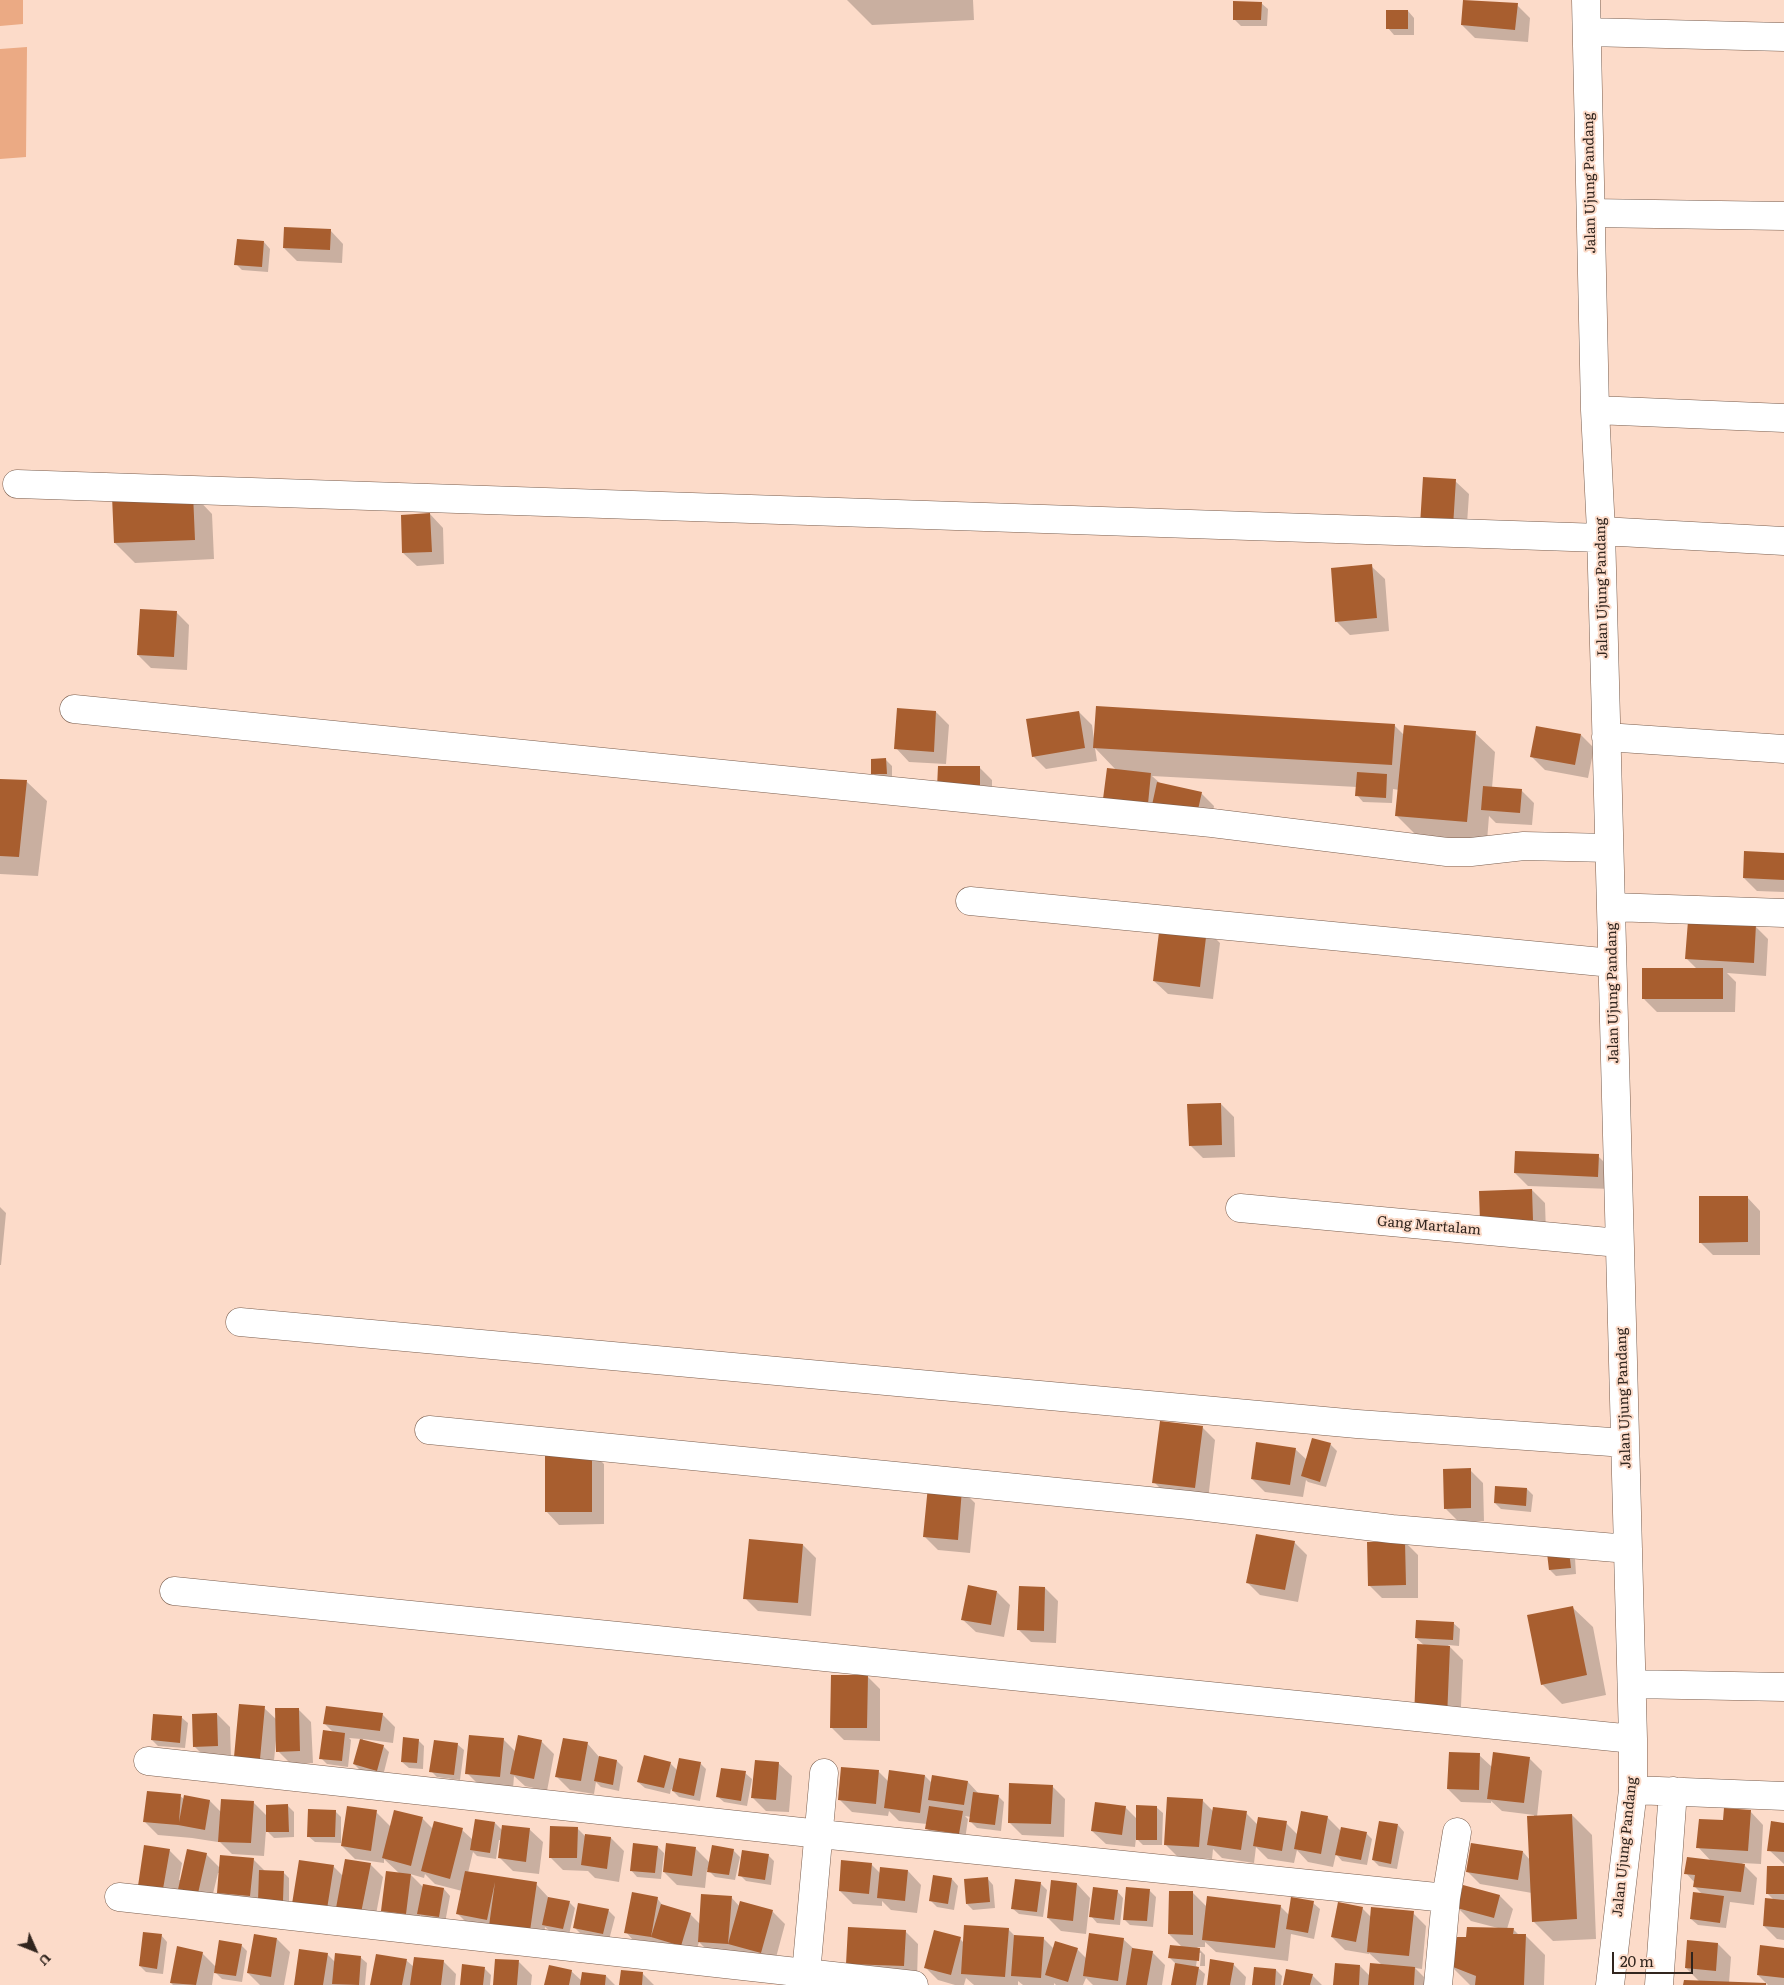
<!DOCTYPE html>
<html>
<head>
<meta charset="utf-8">
<style>
  body { margin:0 }
  #map { position:relative; width:1784px; height:1985px; overflow:hidden; background:#fcdbc9; font-family:Literata,serif }
  canvas { display:block }
  .north { position:absolute; left:10px; top:1925px; width:50px; height:50px; -webkit-text-stroke:4px #fcdbc9; paint-order:stroke; rotate:134deg; font-size:14px; font-weight:700; line-height:20px; text-align:center; color:#31251e }
  .north::after { content:''; display:block; margin:auto; width:18px; height:22px; background:#31251e; clip-path:polygon(50% 0,100% 100%,50% 72%,0 100%) }
  .scale { position:absolute; left:1612px; top:1952px; width:81px; height:22px; box-sizing:border-box; border:2px solid #31251e; border-top:0; padding-left:6px; font-size:15px; line-height:18px; white-space:nowrap; color:#31251e; -webkit-text-stroke:4px #fcdbc9; paint-order:stroke }
</style>
</head>
<body>
<div id="map">
<canvas width="1784" height="1985"></canvas>
<div class="north">U</div>
<div class="scale">20 m</div>
</div>
<script>
const context = document.querySelector('canvas').getContext('2d');
context.lineJoin = 'round';
function paint(path, color) { context.fillStyle = color; context.fill(path, 'evenodd'); }
const shape = rows => new Path2D(rows.map(r => 'M' + r).join(''));
function strokePath(path, color, width, dash) { context.strokeStyle = color; context.lineWidth = width; context.lineCap = dash ? 'butt' : 'round'; context.setLineDash(dash || []); context.stroke(path); }
function label(font, color, halo, rows, align = 'center') {
  context.font = font + ' Literata,serif'; context.lineWidth = 4; context.setLineDash([]); context.textBaseline = 'middle'; context.strokeStyle = halo; context.fillStyle = color; for (const [text, x, y, turn = 0] of rows) {
    context.save(); context.translate(x, y); context.rotate((+turn || 0) * Math.PI / 180); context.textAlign = isNaN(turn) ? turn : align; if (halo) context.strokeText(text, 0, 0); context.fillText(text, 0, 0); context.restore();
  }
}
paint(shape([
  [0,0,23,0,23,24,0,26],
  [27,47,26,157,0,159,0,49]
]), '#ebaa84');
paint(shape([
  [847,0,973,0,974,20,872,25],
  [1261,3,1268,9,1267,26,1241,26,1234,19],
  [1517,5,1530,18,1528,42,1475,38,1462,25],
  [1408,11,1414,18,1414,35,1394,35,1388,28],
  [330,230,343,244,342,263,297,261,284,248],
  [264,242,270,249,268,272,242,270,236,264],
  [1455,481,1469,494,1466,539,1434,538],
  [193,494,212,514,214,559,135,563,115,543],
  [430,514,443,528,444,564,417,566,403,553],
  [1371,566,1385,579,1389,631,1350,635,1337,622],
  [176,612,189,625,187,670,151,668,138,655],
  [936,712,949,725,946,764,909,762,896,748],
  [1079,712,1092,725,1094,739,1394,725,1404,735,1475,733,1495,752,1492,788,1521,790,1534,803,1532,825,1496,823,1489,816,1487,841,1416,835,1396,815,1399,790,1393,789,1392,803,1363,802,1357,795,1357,787,1152,776,1161,784,1201,793,1214,806,1210,827,1161,817,1095,748,1097,761,1046,769,1033,756],
  [1581,735,1594,748,1588,778,1545,770,1532,757],
  [886,760,892,766,892,779,879,780,873,773],
  [979,767,992,780,992,801,951,801],
  [0,780,27,782,47,801,38,876,0,874],
  [1784,854,1784,892,1757,891,1744,878],
  [1755,926,1768,939,1766,976,1727,973,1736,982,1735,1012,1657,1012,1644,999,1697,969,1687,959],
  [1207,930,1220,943,1213,999,1168,994,1154,981],
  [1221,1104,1234,1117,1235,1157,1203,1158,1190,1145],
  [1598,1156,1611,1169,1611,1189,1528,1186,1515,1173],
  [1532,1190,1545,1203,1546,1233,1494,1235],
  [1747,1197,1760,1211,1760,1255,1713,1255,1700,1242],
  [0,1207,6,1213,1,1265,0,1265],
  [1202,1427,1215,1440,1208,1500,1167,1495,1154,1482],
  [1330,1444,1337,1451,1326,1487,1308,1482,1306,1480,1303,1497,1265,1492,1252,1479,1295,1449,1307,1460],
  [591,1451,604,1464,604,1524,559,1525,546,1511],
  [1470,1470,1483,1483,1484,1521,1459,1522,1446,1509],
  [1527,1489,1533,1495,1531,1512,1501,1509,1495,1503],
  [962,1490,975,1503,970,1553,938,1550,925,1537],
  [1294,1542,1307,1555,1298,1602,1260,1595,1247,1582],
  [1405,1542,1418,1555,1418,1598,1382,1598,1369,1585],
  [803,1545,816,1558,811,1616,758,1611,745,1598],
  [1548,1554,1575,1558,1576,1574,1556,1576,1550,1570],
  [1045,1588,1058,1601,1056,1643,1031,1642,1018,1629],
  [997,1592,1010,1605,1004,1637,976,1632,962,1619],
  [1573,1608,1593,1627,1606,1695,1562,1704,1542,1684],
  [1453,1623,1460,1629,1459,1646,1448,1645,1463,1660,1460,1730,1428,1729,1425,1646,1416,1638],
  [867,1676,880,1689,880,1741,844,1740,831,1727],
  [264,1708,277,1720,298,1709,311,1722,313,1763,291,1764,278,1751,277,1740,276,1740,273,1771,236,1756],
  [217,1714,230,1727,231,1759,207,1759,194,1746],
  [382,1714,395,1727,393,1743,363,1739,363,1741,383,1746,389,1752,383,1776,360,1770,354,1764,361,1739,349,1738,351,1740,348,1767,327,1764,321,1758,334,1733,324,1723],
  [181,1717,188,1723,185,1748,158,1746,152,1740],
  [503,1739,516,1752,541,1741,554,1754,547,1791,525,1786,514,1776,513,1789,480,1786,467,1773],
  [418,1740,424,1746,423,1769,409,1768,402,1762],
  [587,1743,600,1758,617,1761,623,1767,619,1791,601,1787,596,1782,594,1794,570,1790,557,1777],
  [457,1744,464,1750,460,1780,437,1777,431,1771],
  [1479,1755,1492,1767,1529,1758,1542,1771,1537,1817,1572,1815,1592,1835,1596,1939,1553,1941,1533,1921,1532,1893,1480,1884,1467,1871,1472,1844,1523,1852,1530,1860,1534,1815,1502,1811,1491,1801,1491,1803,1461,1802,1448,1789],
  [670,1763,677,1770,700,1763,706,1769,700,1801,679,1797,671,1789,670,1794,645,1788,638,1782],
  [778,1763,792,1776,789,1812,766,1811,753,1798],
  [878,1771,889,1782,925,1776,932,1783,968,1782,979,1794,998,1796,1004,1802,1001,1831,977,1828,971,1822,971,1817,965,1816,968,1819,965,1840,933,1834,926,1828,927,1824,899,1821,889,1811,888,1816,852,1812,839,1799],
  [745,1773,752,1779,747,1806,724,1802,717,1796],
  [1052,1786,1065,1799,1064,1837,1022,1835,1009,1822],
  [180,1796,184,1799,210,1801,221,1812,253,1802,267,1816,288,1806,294,1812,294,1837,274,1838,266,1830,264,1856,232,1854,218,1840,218,1842,192,1838,158,1835,145,1822],
  [1202,1800,1213,1811,1246,1813,1258,1825,1286,1823,1298,1835,1327,1817,1341,1831,1366,1833,1372,1839,1367,1865,1342,1861,1336,1854,1333,1867,1308,1862,1297,1850,1294,1863,1268,1859,1256,1847,1254,1863,1222,1858,1213,1849,1212,1859,1178,1857,1165,1844],
  [1125,1807,1137,1819,1156,1807,1163,1813,1162,1845,1143,1845,1136,1838,1135,1847,1106,1844,1092,1831],
  [335,1811,341,1817,341,1843,315,1842,308,1836],
  [1750,1811,1763,1825,1761,1864,1742,1863,1757,1878,1754,1905,1730,1902,1726,1928,1698,1925,1691,1919,1703,1895,1695,1887,1695,1883,1686,1873,1711,1861,1698,1847,1725,1822],
  [376,1812,391,1827,395,1812,423,1819,433,1829,462,1830,473,1840,495,1823,503,1831,529,1829,543,1842,539,1874,513,1871,500,1858,502,1840,499,1840,496,1859,477,1856,473,1852,468,1873,536,1884,549,1898,569,1902,575,1908,569,1935,550,1931,545,1927,543,1944,471,1927,458,1914,462,1891,435,1884,425,1874,424,1878,410,1874,424,1888,444,1889,450,1896,445,1923,425,1919,420,1915,419,1926,396,1924,382,1910,399,1873,384,1859,384,1863,355,1859,342,1846],
  [1784,1824,1784,1864,1769,1850],
  [1398,1825,1404,1832,1397,1869,1379,1866,1373,1860],
  [577,1828,586,1837,611,1838,624,1851,619,1882,595,1878,588,1871,563,1870,550,1857],
  [658,1847,664,1853,661,1879,637,1877,631,1870],
  [695,1848,710,1863,733,1850,740,1857,735,1880,715,1877,707,1869,705,1888,677,1885,664,1872],
  [169,1850,182,1863,179,1880,182,1880,206,1854,220,1868,253,1859,266,1872,283,1872,289,1878,289,1907,231,1906,218,1892,220,1873,218,1873,209,1910,152,1898],
  [768,1855,774,1861,771,1885,746,1881,740,1875],
  [370,1864,383,1877,374,1925,307,1917,333,1866,343,1876],
  [871,1864,881,1874,908,1871,921,1885,917,1913,891,1910,882,1901,882,1906,853,1904,840,1891],
  [1784,1868,1784,1940,1777,1939,1764,1926,1774,1900,1767,1893],
  [987,1878,993,1885,995,1908,973,1910,967,1904],
  [952,1879,958,1886,954,1910,937,1907,931,1901],
  [1016,1881,1041,1884,1047,1890,1043,1917,1019,1914,1012,1908],
  [1052,1882,1077,1884,1090,1898,1086,1934,1061,1931,1048,1918],
  [1464,1886,1500,1896,1513,1909,1507,1929,1513,1929,1519,1935,1525,1935,1545,1955,1544,1985,1470,1985,1450,1965,1467,1938,1498,1928,1471,1921,1458,1908],
  [1149,1890,1156,1897,1153,1927,1130,1925,1124,1919],
  [1117,1891,1123,1898,1120,1925,1097,1923,1091,1916],
  [1193,1893,1207,1907,1280,1906,1289,1915,1313,1903,1320,1909,1314,1939,1291,1934,1288,1961,1216,1952,1205,1942,1205,1947,1197,1947,1205,1955,1205,1966,1200,1966,1201,1953,1198,1953,1196,1966,1205,1974,1203,1985,1172,1985,1176,1964,1170,1958,1183,1948,1169,1934],
  [731,1897,740,1907,772,1911,785,1924,774,1965,712,1955,699,1942,694,1958,658,1943,632,1939,626,1932,657,1898,663,1906,690,1914,700,1924],
  [1362,1908,1371,1917,1413,1913,1426,1926,1422,1969,1415,1968,1428,1981,1428,1985,1334,1985,1360,1966,1370,1976,1382,1965,1369,1953,1369,1954,1345,1950,1332,1937],
  [608,1910,615,1917,609,1940,580,1933,574,1927],
  [1008,1929,1015,1936,1043,1938,1054,1949,1077,1949,1086,1958,1123,1939,1134,1949,1152,1952,1165,1965,1162,1985,1093,1985,1086,1978,1083,1985,1056,1985,1054,1983,1054,1985,1023,1985,1018,1981,1018,1985,974,1985,966,1978,964,1985,955,1985,938,1980,925,1967,960,1939,964,1943],
  [905,1931,918,1944,917,1979,860,1976,847,1963],
  [161,1935,167,1942,163,1974,146,1972,140,1966],
  [277,1939,290,1952,284,1985,260,1985,248,1973],
  [1689,1942,1718,1944,1731,1957,1729,1983,1768,1985,1758,1975,1784,1950,1784,1985,1685,1985,1700,1982,1686,1968],
  [241,1945,247,1951,242,1982,222,1979,214,1971,212,1985,173,1985,171,1983,202,1953,216,1967],
  [327,1954,335,1962,360,1957,367,1963,365,1985,295,1985],
  [377,1955,407,1961,414,1967,443,1961,456,1974,455,1985,372,1985],
  [519,1962,532,1975,531,1985,494,1985],
  [1233,1964,1246,1977,1245,1985,1208,1985],
  [485,1969,491,1975,490,1985,461,1985],
  [1276,1970,1282,1976,1281,1985,1253,1985],
  [571,1971,582,1981,606,1976,615,1985,545,1985],
  [643,1974,654,1985,621,1985],
  [1312,1975,1322,1985,1284,1985]
]), '#0003');
paint(shape([
  [1463,0,1518,3,1515,30,1461,25],
  [1233,1,1262,2,1261,20,1233,20],
  [1386,10,1408,10,1408,29,1386,29],
  [284,227,331,229,330,250,283,248],
  [237,239,264,241,262,267,234,265],
  [1423,477,1456,479,1453,527,1420,525],
  [193,493,195,540,114,543,112,496],
  [430,513,432,552,402,553,401,515],
  [1372,564,1377,618,1335,622,1331,568],
  [140,609,177,611,174,657,137,655],
  [1096,706,1395,724,1392,765,1093,748],
  [897,708,936,711,934,752,894,749],
  [1079,711,1085,748,1032,757,1026,719],
  [1404,725,1476,731,1467,822,1395,816],
  [1536,726,1581,734,1575,765,1530,757],
  [886,758,887,774,871,774,871,759],
  [938,766,980,766,980,789,937,788],
  [1107,768,1151,773,1148,804,1103,799],
  [1357,772,1387,774,1386,798,1355,796],
  [0,779,27,780,19,857,0,856],
  [1157,782,1202,792,1197,814,1152,805],
  [1483,786,1522,789,1520,813,1481,810],
  [1744,851,1784,853,1784,880,1743,878],
  [1688,921,1756,924,1754,963,1685,959],
  [1160,924,1207,929,1200,987,1153,981],
  [1642,968,1723,968,1723,999,1642,999],
  [1221,1103,1222,1145,1189,1146,1187,1104],
  [1515,1151,1599,1154,1598,1177,1514,1173],
  [1532,1189,1533,1220,1480,1222,1479,1191],
  [1699,1196,1748,1196,1748,1242,1699,1243],
  [1160,1421,1203,1426,1195,1488,1152,1483],
  [1312,1438,1331,1443,1320,1482,1301,1476],
  [1256,1442,1296,1448,1290,1485,1251,1479],
  [545,1449,592,1449,592,1512,545,1512],
  [1471,1468,1471,1508,1444,1509,1443,1469],
  [928,1486,962,1489,958,1540,923,1537],
  [1495,1486,1527,1488,1526,1506,1494,1503],
  [1256,1534,1295,1541,1285,1590,1246,1583],
  [749,1539,803,1544,798,1603,743,1599],
  [1405,1541,1406,1585,1368,1586,1367,1542],
  [1569,1550,1571,1568,1549,1570,1547,1553],
  [968,1585,997,1591,991,1625,961,1620],
  [1019,1586,1045,1587,1044,1631,1017,1630],
  [1573,1606,1587,1675,1541,1685,1527,1615],
  [1416,1620,1454,1622,1453,1640,1415,1638],
  [1417,1644,1450,1646,1447,1718,1414,1717],
  [831,1675,868,1675,867,1728,830,1728],
  [239,1704,265,1706,260,1759,234,1757],
  [326,1706,383,1713,380,1731,323,1724],
  [275,1708,299,1708,300,1751,276,1752],
  [217,1713,218,1746,193,1747,192,1714],
  [153,1714,182,1716,180,1743,151,1740],
  [323,1730,345,1733,342,1761,319,1759],
  [469,1735,504,1738,500,1777,465,1774],
  [518,1735,542,1740,534,1779,510,1774],
  [403,1737,419,1739,417,1763,401,1762],
  [563,1738,588,1742,581,1781,555,1777],
  [360,1739,384,1745,377,1771,353,1764],
  [434,1740,458,1743,454,1775,429,1772],
  [1449,1752,1480,1753,1479,1790,1447,1789],
  [1493,1752,1530,1757,1524,1803,1487,1799],
  [644,1755,671,1762,664,1788,637,1782],
  [599,1756,617,1760,613,1785,594,1781],
  [679,1758,701,1762,694,1796,672,1791],
  [755,1760,779,1762,776,1800,751,1798],
  [841,1767,879,1770,876,1804,838,1800],
  [721,1768,746,1771,741,1801,716,1797],
  [889,1770,925,1775,920,1813,884,1808],
  [932,1775,968,1781,964,1805,928,1800],
  [1009,1783,1053,1785,1051,1824,1008,1823],
  [147,1791,181,1794,179,1822,184,1795,210,1800,205,1830,178,1825,143,1822],
  [973,1792,999,1795,995,1825,969,1822],
  [1167,1797,1203,1799,1199,1847,1164,1845],
  [221,1799,254,1801,251,1843,218,1842],
  [1095,1802,1126,1806,1122,1835,1091,1831],
  [288,1804,289,1832,266,1832,266,1805],
  [1136,1805,1157,1806,1157,1840,1136,1840],
  [347,1806,377,1810,371,1851,341,1846],
  [929,1806,963,1811,959,1834,925,1829],
  [1213,1807,1247,1811,1241,1850,1207,1845],
  [1724,1808,1751,1810,1748,1851,1696,1848,1699,1819,1723,1820],
  [308,1809,336,1810,335,1837,307,1837],
  [394,1810,423,1817,411,1866,382,1858],
  [1301,1811,1328,1816,1321,1854,1294,1849],
  [1572,1814,1577,1919,1532,1922,1527,1816],
  [1258,1817,1287,1821,1282,1851,1253,1846],
  [475,1819,495,1822,490,1853,470,1850],
  [434,1821,463,1828,450,1879,421,1871],
  [1379,1821,1398,1824,1391,1864,1372,1860],
  [1771,1821,1784,1823,1784,1852,1767,1851],
  [502,1825,530,1828,526,1862,498,1858],
  [550,1826,578,1827,577,1858,549,1858],
  [1341,1827,1367,1832,1361,1860,1335,1855],
  [585,1834,611,1837,607,1869,581,1865],
  [633,1843,658,1846,655,1873,630,1871],
  [666,1843,696,1847,692,1876,663,1872],
  [1471,1843,1523,1851,1518,1880,1466,1872],
  [144,1845,170,1849,163,1889,138,1886],
  [712,1845,734,1849,729,1875,707,1872],
  [187,1849,207,1853,197,1898,177,1894],
  [742,1850,769,1854,765,1880,738,1876],
  [220,1855,254,1858,250,1896,217,1893],
  [1687,1857,1745,1864,1741,1892,1693,1887,1695,1875,1684,1874],
  [345,1859,371,1863,361,1913,336,1908],
  [299,1860,334,1865,327,1909,292,1904],
  [841,1860,872,1863,869,1894,839,1891],
  [1767,1866,1784,1866,1784,1894,1766,1894],
  [880,1867,908,1870,905,1901,877,1898],
  [259,1870,284,1871,283,1901,258,1901],
  [386,1871,411,1874,406,1914,381,1911],
  [465,1871,537,1882,530,1931,489,1926,495,1882,487,1920,456,1914],
  [933,1875,952,1878,948,1904,929,1901],
  [988,1877,990,1902,966,1904,964,1879],
  [1015,1879,1041,1882,1037,1912,1011,1909],
  [1051,1880,1077,1883,1073,1921,1047,1918],
  [423,1884,444,1888,439,1917,417,1914],
  [1463,1885,1500,1895,1494,1918,1457,1908],
  [1093,1887,1118,1890,1114,1920,1089,1917],
  [1126,1887,1150,1889,1147,1921,1123,1920],
  [1169,1891,1193,1891,1193,1935,1168,1934],
  [632,1892,658,1897,651,1937,661,1904,691,1913,681,1946,651,1937,624,1933],
  [1693,1892,1724,1896,1720,1923,1690,1919],
  [701,1894,732,1896,728,1944,698,1942],
  [1207,1896,1281,1905,1275,1948,1202,1940],
  [548,1897,570,1901,563,1929,542,1925],
  [1291,1897,1314,1901,1308,1933,1286,1929],
  [1765,1898,1784,1900,1784,1928,1763,1926],
  [740,1901,773,1910,761,1953,728,1944],
  [1338,1902,1363,1907,1356,1942,1331,1937],
  [578,1903,609,1909,603,1934,573,1928],
  [1371,1907,1414,1911,1409,1956,1367,1952],
  [964,1925,1009,1928,1005,1977,961,1974],
  [848,1927,906,1930,904,1966,846,1964],
  [1467,1927,1514,1928,1513,1934,1526,1934,1524,1985,1475,1985,1476,1976,1448,1965,1450,1937,1466,1937],
  [934,1930,961,1937,951,1975,924,1968],
  [143,1932,162,1934,157,1969,139,1966],
  [1089,1933,1124,1938,1118,1981,1083,1976],
  [254,1934,277,1938,271,1977,247,1973],
  [1014,1935,1044,1937,1041,1978,1011,1976],
  [219,1940,242,1944,236,1976,214,1973],
  [1687,1940,1718,1943,1716,1971,1685,1968],
  [1055,1941,1078,1948,1068,1982,1045,1975],
  [1170,1945,1200,1948,1199,1961,1168,1958],
  [1760,1945,1784,1948,1784,1978,1757,1975],
  [177,1946,203,1952,196,1985,170,1983],
  [1132,1948,1153,1951,1147,1985,1126,1985],
  [299,1949,328,1953,323,1985,294,1985],
  [335,1953,361,1956,359,1985,332,1984],
  [376,1954,407,1959,402,1985,370,1985],
  [414,1957,444,1960,441,1985,410,1985],
  [495,1959,519,1960,517,1985,493,1985],
  [1210,1959,1234,1963,1230,1985,1207,1985],
  [1175,1963,1199,1967,1196,1985,1171,1985],
  [1335,1963,1360,1965,1359,1985,1333,1985],
  [1370,1963,1415,1967,1414,1985,1368,1985],
  [462,1964,485,1967,483,1985,460,1985],
  [549,1965,572,1970,569,1985,544,1985],
  [1254,1967,1276,1969,1275,1985,1252,1985],
  [1286,1969,1313,1974,1310,1985,1283,1985],
  [621,1970,643,1972,642,1985,619,1985],
  [582,1972,606,1975,605,1985,580,1985],
  [1684,1980,1766,1983,1766,1985,1683,1985]
]), '#a85e2f');
const minor = shape([
  [1586,0,1595,410,1601,531,1633,1739,1633,1790,1610,1985],
  [1587,32,1784,37],
  [1591,213,1784,216],
  [1595,410,1784,418],
  [17,484,1601,538],
  [1601,531,1784,541],
  [74,709,1212,823,1447,852,1471,852,1524,846,1609,848],
  [1606,737,1784,749],
  [970,901,1612,963],
  [1611,907,1784,913],
  [1240,1208,1619,1243],
  [240,1322,1357,1424,1625,1443],
  [429,1430,1189,1505,1392,1529,1628,1549],
  [174,1591,1633,1739],
  [1632,1684,1784,1687],
  [148,1761,820,1834,1446,1898],
  [1633,1790,1784,1796],
  [119,1897,914,1985],
  [805,1985,824,1773],
  [1438,1985,1446,1898,1457,1832],
  [1659,1985,1673,1791]
]);
strokePath(minor, '#7a5e4e', 29);
strokePath(minor, '#fff', 28);
label('14px', '#31251e', '#fcdbc9', [
  ["Jalan Ujung Pandang",1590,183,-91],
  ["Jalan Ujung Pandang",1602,588,-91],
  ["Jalan Ujung Pandang",1613,993,-91],
  ["Gang Martalam",1429,1226,5],
  ["Jalan Ujung Pandang",1624,1398,-92],
  ["Jalan Ujung Pandang",1625,1847,-84]
]);
</script>
</body>
</html>
